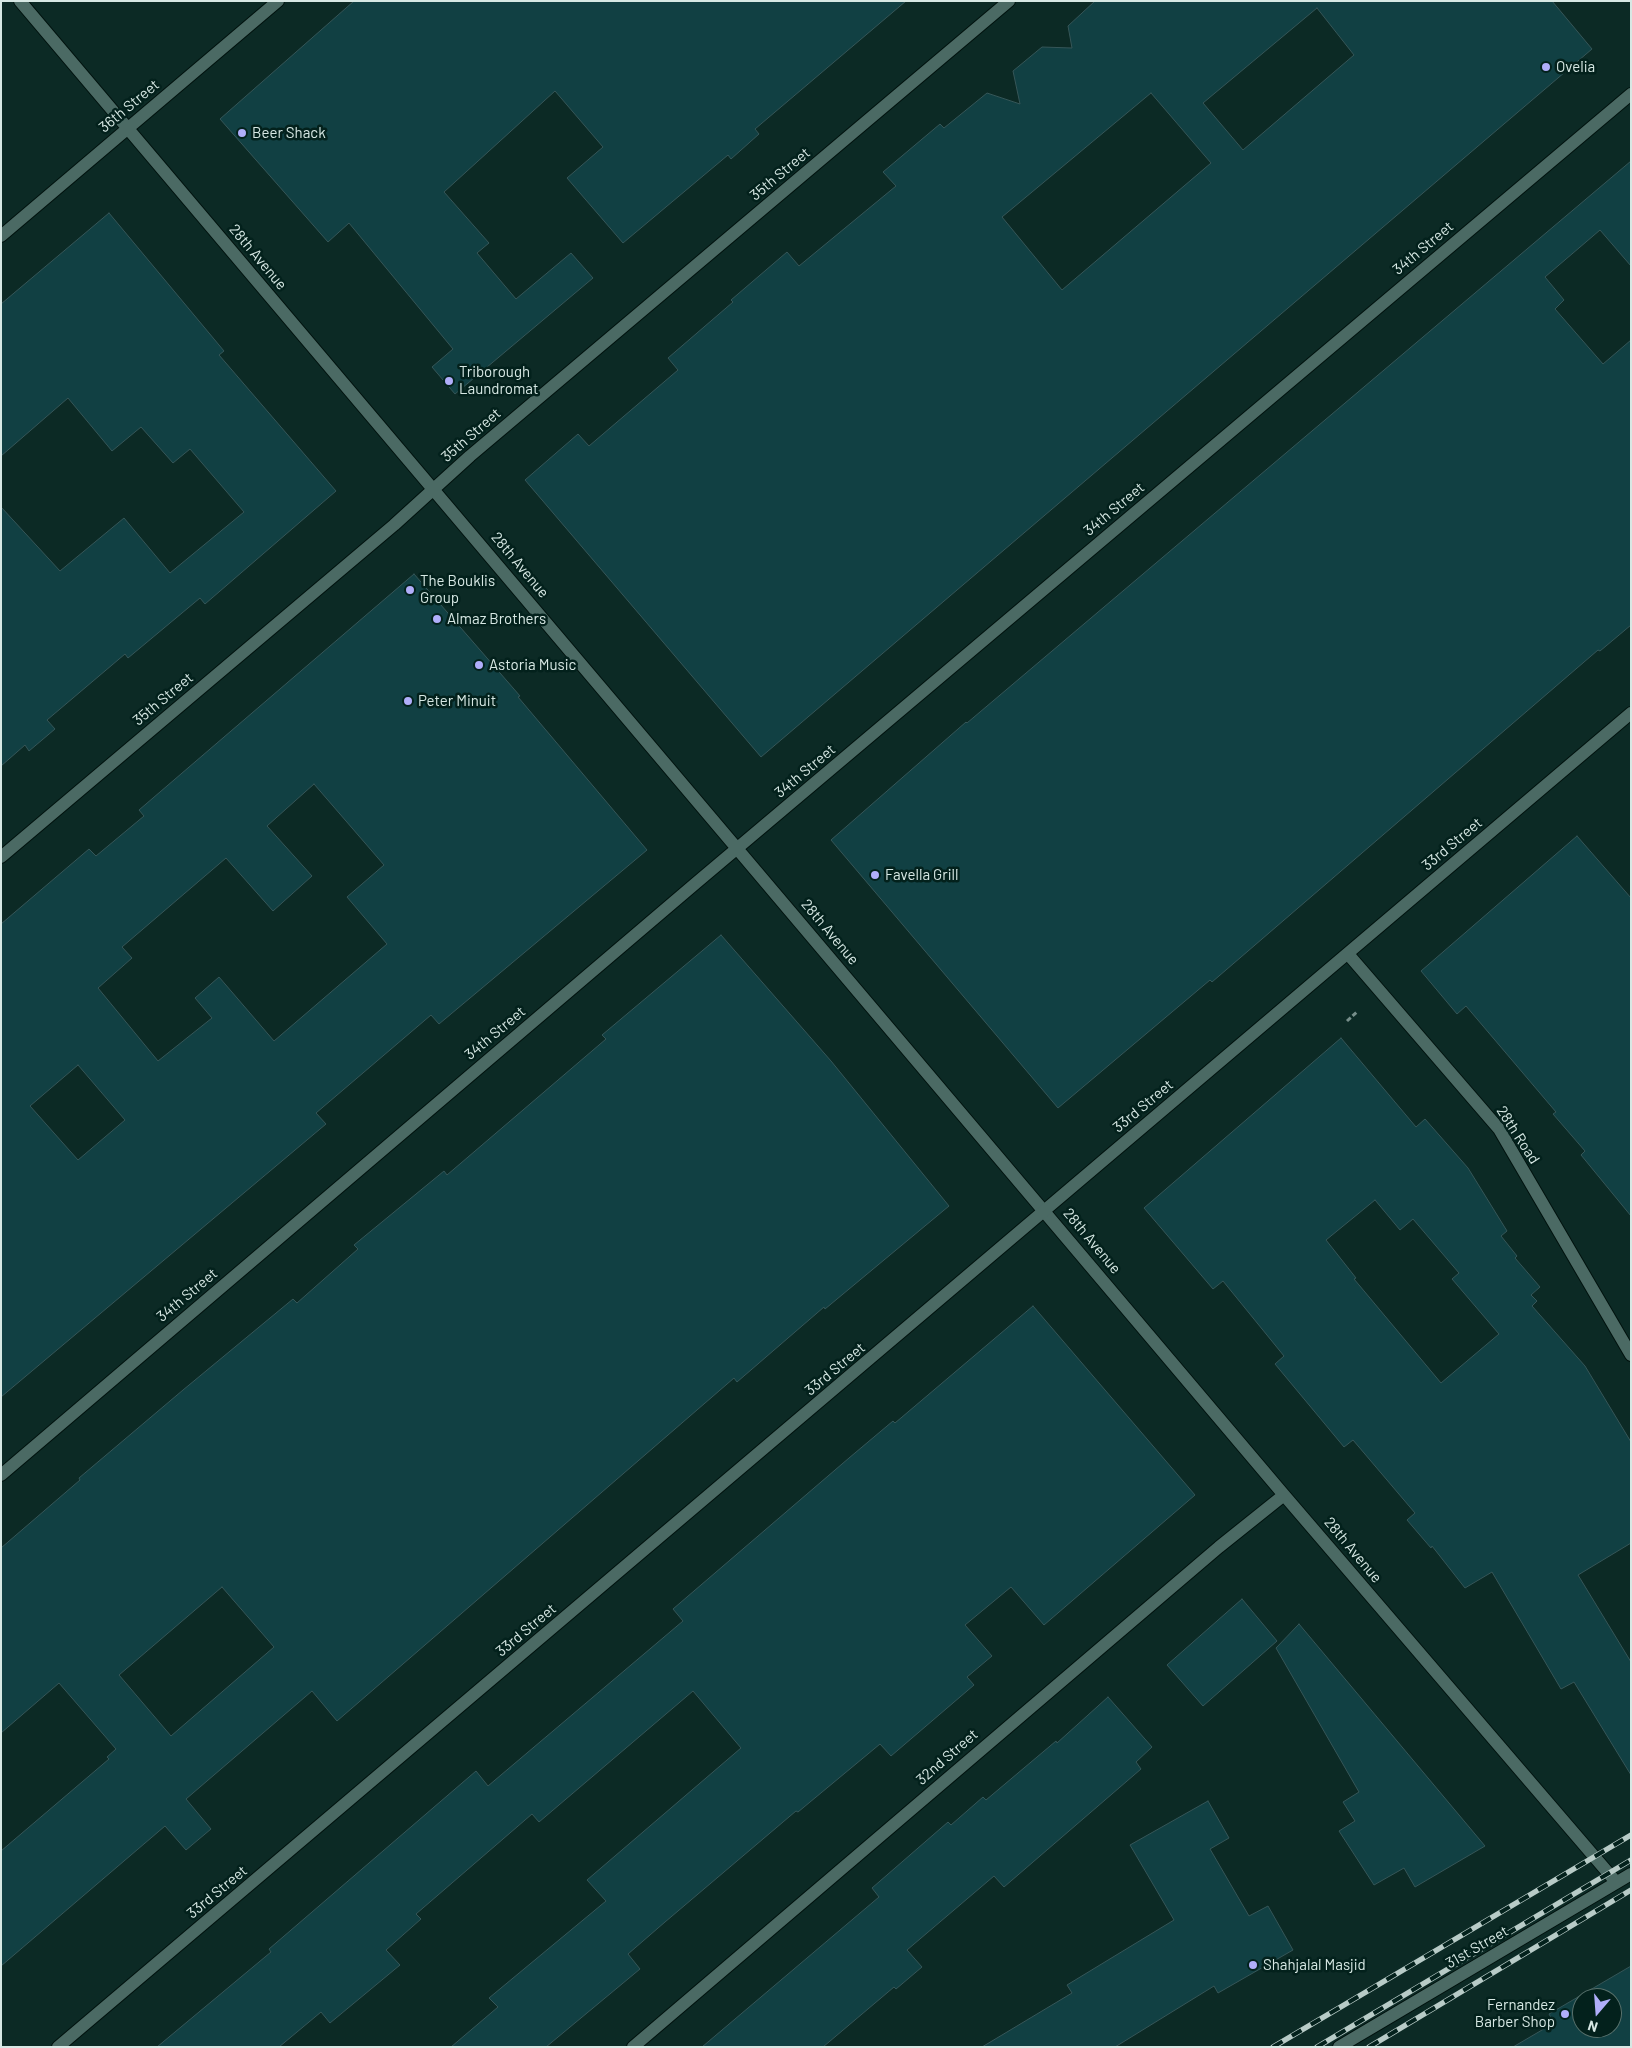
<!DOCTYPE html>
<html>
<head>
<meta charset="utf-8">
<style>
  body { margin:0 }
  #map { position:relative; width:1632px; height:2048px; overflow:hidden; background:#0c2a25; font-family:Barlow,sans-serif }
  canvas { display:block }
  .frame { position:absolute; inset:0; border:2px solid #d7e8e4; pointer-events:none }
  .north { position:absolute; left:1572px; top:1988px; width:50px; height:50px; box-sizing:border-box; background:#03211c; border:1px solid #58716c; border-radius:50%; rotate:198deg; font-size:14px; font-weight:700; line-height:20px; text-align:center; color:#d7e8e4 }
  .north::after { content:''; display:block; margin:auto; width:18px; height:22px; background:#b0aefa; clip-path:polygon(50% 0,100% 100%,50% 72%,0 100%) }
</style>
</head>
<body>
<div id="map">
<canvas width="1632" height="2048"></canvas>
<div class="frame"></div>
<div class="north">N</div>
</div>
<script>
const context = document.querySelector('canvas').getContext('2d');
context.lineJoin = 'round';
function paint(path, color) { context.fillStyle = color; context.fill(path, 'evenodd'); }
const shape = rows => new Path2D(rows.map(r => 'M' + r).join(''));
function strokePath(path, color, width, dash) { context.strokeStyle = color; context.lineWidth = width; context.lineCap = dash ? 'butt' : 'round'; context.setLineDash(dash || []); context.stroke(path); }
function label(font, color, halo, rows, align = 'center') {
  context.font = font + ' Barlow,sans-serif'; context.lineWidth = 5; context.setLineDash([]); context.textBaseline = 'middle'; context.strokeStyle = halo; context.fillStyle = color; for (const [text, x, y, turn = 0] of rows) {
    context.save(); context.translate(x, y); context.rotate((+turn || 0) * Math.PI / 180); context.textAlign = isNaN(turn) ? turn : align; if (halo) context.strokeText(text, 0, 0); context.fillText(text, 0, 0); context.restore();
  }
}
const building = shape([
  [354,1,906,1,755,129,759,134,731,159,728,155,623,243,567,178,603,147,555,91,444,192,489,243,477,253,516,299,571,253,593,278,455,394,432,367,453,349,349,223,328,242,220,119,354,1],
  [1095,1,1552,1,1592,49,761,757,525,480,578,434,589,446,678,370,668,358,733,302,731,300,787,252,799,266,896,186,883,172,940,124,944,128,987,93,1020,104,1013,71,1042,47,1072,48,1068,26,1095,1],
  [1317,8,1354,55,1243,150,1203,103,1317,8],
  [1151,93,1211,163,1062,290,1002,217,1151,93],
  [1631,161,1631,266,1600,230,1545,277,1564,300,1555,309,1603,364,1631,340,1631,625,1600,651,1598,650,1212,982,1210,980,1058,1108,831,840,966,722,967,723,1631,161],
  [109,213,224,351,219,355,336,491,205,604,200,598,128,658,125,654,47,720,55,729,29,751,25,745,1,766,1,507,60,571,124,518,170,573,244,512,190,449,173,463,141,427,112,451,68,398,1,456,1,304,109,213],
  [414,574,520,696,518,697,647,850,439,1024,431,1015,316,1113,326,1124,1,1397,1,924,89,849,96,856,144,816,139,810,414,574],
  [314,784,384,865,347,897,387,944,274,1041,219,977,195,998,212,1018,158,1061,98,988,132,958,122,947,226,858,273,911,312,876,267,826,314,784],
  [78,1065,125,1120,78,1160,30,1106,78,1065],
  [1577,836,1631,898,1631,1216,1581,1155,1585,1151,1553,1114,1556,1112,1466,1006,1457,1014,1421,971,1577,836],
  [721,935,831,1061,949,1206,825,1309,824,1307,737,1382,734,1378,337,1721,312,1691,186,1799,211,1829,186,1850,165,1826,1,1966,1,1851,109,1759,107,1757,116,1749,59,1683,1,1733,1,1548,80,1480,79,1478,183,1390,293,1299,297,1303,358,1249,354,1245,444,1171,447,1175,606,1039,602,1035,721,935],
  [222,1587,274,1647,171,1736,119,1675,222,1587],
  [1341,1038,1416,1127,1425,1119,1468,1168,1507,1231,1501,1236,1517,1256,1515,1258,1540,1287,1531,1295,1537,1301,1532,1306,1585,1366,1631,1442,1631,1543,1578,1575,1631,1662,1631,1775,1574,1682,1561,1689,1492,1572,1465,1588,1432,1546,1431,1548,1407,1520,1415,1513,1353,1440,1344,1447,1275,1364,1284,1356,1223,1281,1213,1289,1144,1208,1341,1038],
  [1375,1200,1400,1230,1413,1219,1459,1273,1452,1279,1499,1334,1441,1383,1354,1279,1356,1278,1326,1240,1375,1200],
  [1033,1306,1195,1495,1044,1625,1011,1587,965,1625,992,1656,967,1677,974,1685,891,1756,880,1744,798,1812,796,1811,665,1922,628,1954,640,1969,546,2047,451,2047,498,2007,489,1998,606,1901,587,1880,741,1748,693,1691,539,1822,532,1814,416,1914,421,1919,386,1950,400,1965,330,2023,321,2012,279,2047,157,2047,271,1952,269,1949,476,1771,488,1786,683,1621,673,1609,849,1458,893,1421,895,1423,1033,1306],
  [1242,1599,1277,1641,1203,1706,1167,1665,1242,1599],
  [1299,1624,1485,1846,1415,1887,1404,1868,1374,1885,1339,1831,1355,1821,1343,1802,1359,1792,1276,1648,1299,1624],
  [1108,1697,1152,1747,1136,1762,1141,1769,1004,1887,994,1876,907,1950,922,1967,896,1989,894,1987,823,2047,702,2047,879,1897,872,1888,948,1822,951,1825,983,1797,986,1800,1056,1741,1057,1743,1108,1697],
  [1208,1801,1229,1838,1210,1849,1249,1916,1268,1906,1293,1950,1218,1993,1214,1986,1115,2047,982,2047,1072,1993,1067,1985,1174,1920,1130,1845,1208,1801],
  [1631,1966,1631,2047,1513,2047,1554,2023,1549,2014,1631,1966],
  [1582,1998,1612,1998,1612,2028,1582,2028,1582,1998]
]);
paint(building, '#114043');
strokePath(building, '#365658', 1);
const minor = shape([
  [20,1,1284,1495,1616,1882],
  [1,236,278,1],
  [1,857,394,525,470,456,1009,1],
  [1348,954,1499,1129,1631,1355],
  [1,1475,696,883,1631,94],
  [633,2047,1219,1547,1284,1495]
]);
const secondary = shape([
  [58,2047,1631,713],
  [1339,2047,1631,1874]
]);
strokePath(minor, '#00120e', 14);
strokePath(secondary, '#00120e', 14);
strokePath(shape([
  [1347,1021,1358,1011]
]), '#778e8a', 3, [5, 2.5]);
strokePath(minor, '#4b6a64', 12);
strokePath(secondary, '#4b6a64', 12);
const rail = shape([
  [1273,2047,1631,1835],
  [1317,2047,1631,1860],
  [1369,2047,1631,1890]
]);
strokePath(rail, '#b8cbc7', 5.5);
strokePath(rail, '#03211c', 4, [11]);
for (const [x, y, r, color] of [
  [1546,67,5,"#b0aefa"],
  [242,133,5,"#b0aefa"],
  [449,381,5,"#b0aefa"],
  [410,590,5,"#b0aefa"],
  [437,619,5,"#b0aefa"],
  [479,665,5,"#b0aefa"],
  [408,701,5,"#b0aefa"],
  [875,875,5,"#b0aefa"],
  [1253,1965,5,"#b0aefa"],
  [1565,2014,5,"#b0aefa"]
]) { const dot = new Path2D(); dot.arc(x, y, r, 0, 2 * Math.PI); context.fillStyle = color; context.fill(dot); strokePath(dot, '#03211c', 2); }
label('15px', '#d7e8e4', '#03211c', [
  ["Ovelia",1556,67],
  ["Beer Shack",252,133],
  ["Triborough",459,372],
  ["Laundromat",459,389],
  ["The Bouklis",420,581],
  ["Group",420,598],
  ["Almaz Brothers",447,619],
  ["Astoria Music",489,665],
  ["Peter Minuit",418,701],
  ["Favella Grill",885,875],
  ["Shahjalal Masjid",1263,1965],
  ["Fernandez",1555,2005,"right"],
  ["Barber Shop",1555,2022,"right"]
], 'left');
label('15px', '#d7e8e4', '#03211c', [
  ["36th Street",129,106,-40],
  ["35th Street",780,174,-40],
  ["34th Street",1423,248,-40],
  ["28th Avenue",258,257,50],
  ["35th Street",471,435,-41],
  ["34th Street",1114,509,-40],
  ["28th Avenue",520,565,50],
  ["35th Street",163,699,-40],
  ["34th Street",805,771,-40],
  ["33rd Street",1452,844,-40],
  ["28th Avenue",830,932,50],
  ["34th Street",495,1033,-40],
  ["33rd Street",1143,1106,-40],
  ["28th Road",1518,1135,57],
  ["28th Avenue",1092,1241,50],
  ["34th Street",187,1295,-40],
  ["33rd Street",835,1369,-40],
  ["28th Avenue",1353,1550,50],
  ["33rd Street",526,1630,-40],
  ["32nd Street",947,1757,-41],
  ["33rd Street",217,1892,-40],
  ["31st Street",1477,1947,-30]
]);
</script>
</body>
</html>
